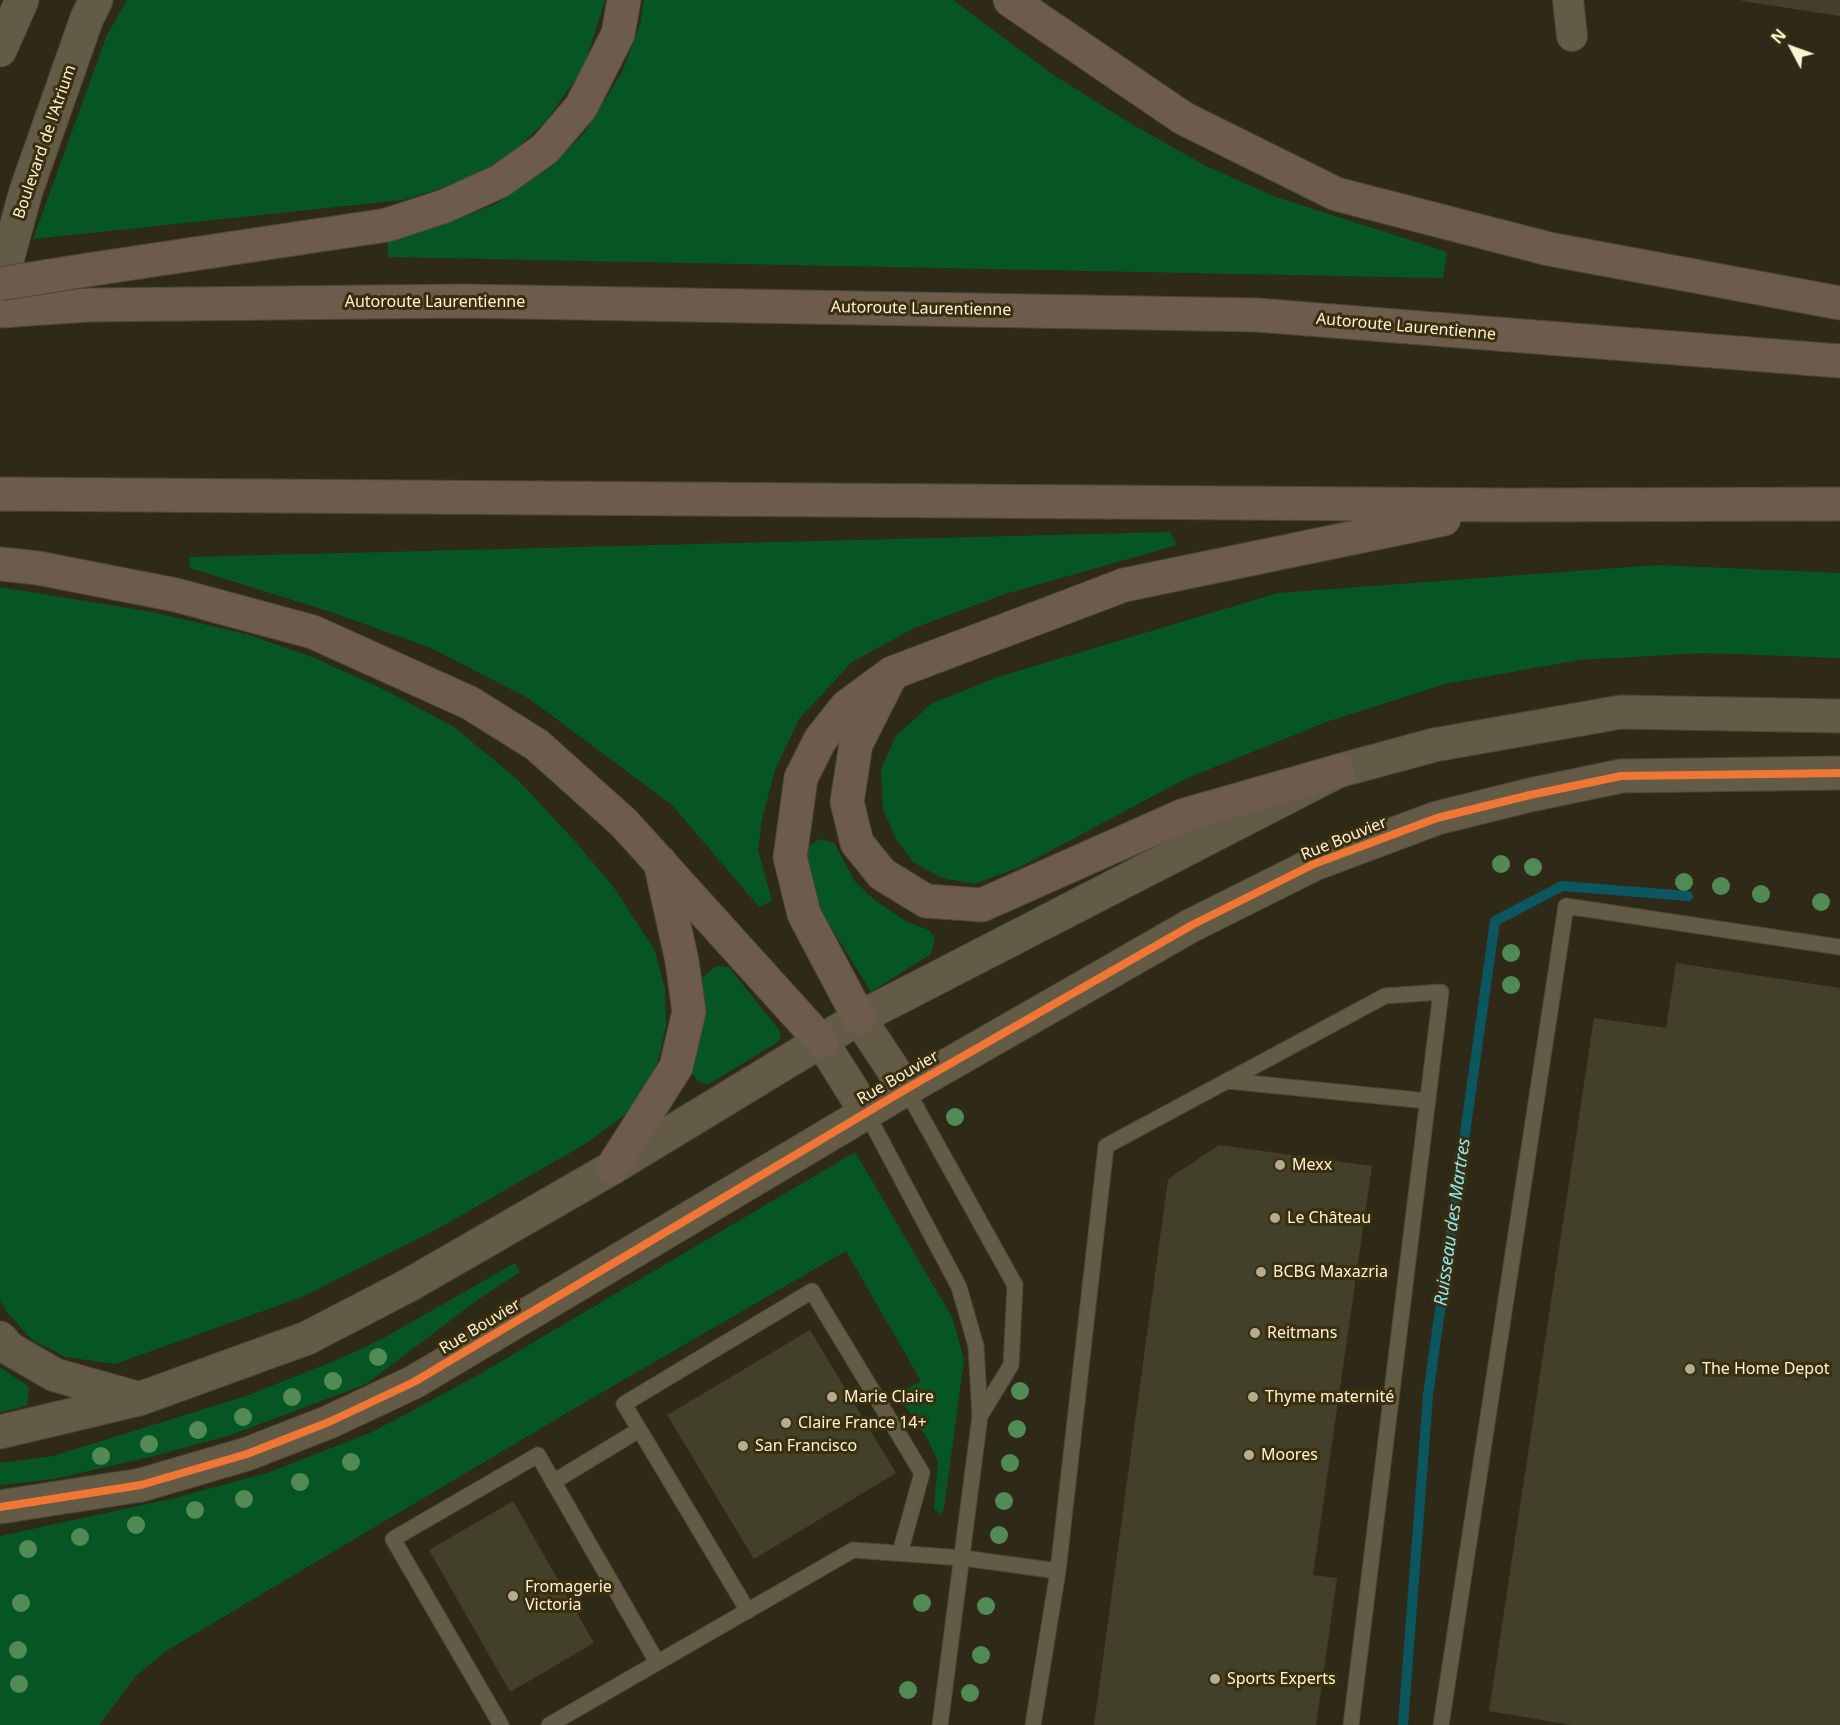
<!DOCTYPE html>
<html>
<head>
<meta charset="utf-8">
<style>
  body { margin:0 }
  #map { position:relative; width:1840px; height:1725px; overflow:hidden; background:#2f2918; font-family:"Noto Sans",sans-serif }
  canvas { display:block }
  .north { position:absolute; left:1762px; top:18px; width:60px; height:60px; -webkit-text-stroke:4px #392e0e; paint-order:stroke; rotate:311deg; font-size:16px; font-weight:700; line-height:24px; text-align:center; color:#fef3d4 }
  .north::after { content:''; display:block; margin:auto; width:21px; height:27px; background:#fef3d4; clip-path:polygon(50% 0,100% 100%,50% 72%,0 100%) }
</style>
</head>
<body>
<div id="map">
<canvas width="1840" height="1725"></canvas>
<div class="north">N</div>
</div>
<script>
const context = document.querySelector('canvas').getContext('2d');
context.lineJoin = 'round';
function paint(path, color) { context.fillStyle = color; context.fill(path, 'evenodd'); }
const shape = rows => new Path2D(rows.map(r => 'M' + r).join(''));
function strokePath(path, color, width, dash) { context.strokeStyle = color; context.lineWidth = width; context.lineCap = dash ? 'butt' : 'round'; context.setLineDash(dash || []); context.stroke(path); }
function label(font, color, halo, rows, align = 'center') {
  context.font = font + ' "Noto Sans",sans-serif'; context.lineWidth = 6; context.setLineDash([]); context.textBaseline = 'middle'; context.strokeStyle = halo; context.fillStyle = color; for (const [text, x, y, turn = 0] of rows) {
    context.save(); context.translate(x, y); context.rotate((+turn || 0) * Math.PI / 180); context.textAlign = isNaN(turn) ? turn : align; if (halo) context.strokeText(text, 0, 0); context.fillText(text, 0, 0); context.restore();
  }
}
paint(shape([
  [127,0,605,0,584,67,547,120,512,153,468,180,403,200,33,239,107,35],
  [644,0,953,0,1052,74,1130,123,1206,166,1276,197,1447,252,1443,278,388,257,387,236,444,224,496,204,552,166,585,132,622,72,640,25],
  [1170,532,1177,545,1005,594,914,628,852,662,799,719,775,770,762,819,758,850,772,901,759,907,672,805,528,698,431,648,331,612,190,568,189,557],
  [1657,565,1840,573,1840,658,1705,653,1579,660,1445,684,1329,721,1185,779,1022,866,975,884,942,878,913,862,896,839,883,809,881,769,896,736,931,704,998,677,1278,593],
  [0,587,152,612,246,634,315,658,387,691,454,727,518,780,574,840,615,889,655,951,665,989,666,1025,659,1058,645,1090,626,1114,585,1144,441,1227,302,1297,115,1364,65,1357,31,1339,7,1312,0,1301],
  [820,839,834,843,856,883,876,901,907,922,929,930,935,938,931,954,871,992,821,911,808,869,808,847],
  [716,966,729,967,779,1030,781,1037,778,1042,707,1085,697,1080,690,1071,700,1040,704,1008,702,978],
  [855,1152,952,1317,964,1360,944,1508,941,1514,934,1509,938,1462,927,1438,899,1397,901,1392,921,1381,846,1251,582,1404,166,1651,135,1677,99,1725,0,1725,0,1536,175,1498,270,1472,372,1432,473,1378],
  [515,1263,520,1272,476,1301,366,1384,231,1435,154,1456,54,1479,0,1485,0,1463,53,1456,246,1396,334,1361,380,1340],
  [0,1367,29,1387,27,1406,0,1412]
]), '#065624');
strokePath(shape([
  [1403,1725,1428,1395,1495,921,1562,886,1688,896]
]), '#0c565f', 10);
paint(shape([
  [1742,0,1840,0,1840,16,1742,1],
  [1676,963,1840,988,1840,1725,1571,1725,1489,1711,1594,1018,1666,1028],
  [1219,1145,1372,1166,1313,1575,1337,1578,1316,1725,1094,1725,1168,1179],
  [810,1330,896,1473,754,1559,667,1415],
  [513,1501,594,1643,510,1692,429,1550]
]), '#43402a');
const lane = shape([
  [1228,1081,1428,1101],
  [866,1112,959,1287,976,1346,980,1416,1011,1365,1015,1285,906,1089],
  [553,1482,639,1430],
  [748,1611,624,1404,812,1291,922,1473,900,1553],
  [501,1725,393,1539,538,1455,657,1662],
  [549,1725,853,1550,963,1558,1058,1571],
  [940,1725,980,1416],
  [1033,1725,1058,1571,1106,1146,1385,996,1441,992,1351,1725],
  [1441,1725,1566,906,1840,947]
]);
const street = shape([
  [1568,0,1572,36]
]);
const secondary = shape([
  [0,50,22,0],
  [0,286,26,191,87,18,96,0],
  [859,1018,906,1089],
  [822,1042,866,1112],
  [0,1338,10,1349,55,1375,137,1398],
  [0,1432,139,1399,307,1338,409,1285,612,1168,859,1018,1338,771,1434,745,1621,712,1840,716],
  [0,1507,141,1485,247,1454,329,1422,414,1382,906,1089,1192,925,1314,864,1437,818,1530,795,1621,776,1840,773]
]);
const highway = shape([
  [1010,0,1183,118,1336,194,1549,249,1840,303],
  [87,270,387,225,445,206,500,181,545,149,581,107,618,34,624,0],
  [0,311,89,305,464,301,1257,315,1840,361],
  [0,494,1510,505,1840,504],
  [0,564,38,568,176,595,313,632,470,703,537,745,624,823,822,1042],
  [890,677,856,744,847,802,857,843,882,874,926,901,982,905,1184,815,1338,771],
  [859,1018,804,914,790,857,801,778,820,740,847,706,892,673,1124,585,1444,519],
  [612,1168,676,1067,689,1012,682,961,660,862]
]);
strokePath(lane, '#4d4738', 17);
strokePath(street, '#4d4738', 32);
strokePath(secondary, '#4d4738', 35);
strokePath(highway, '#4d4738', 35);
strokePath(lane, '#635b46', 15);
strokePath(street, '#635b46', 30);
strokePath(secondary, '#635b46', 33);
strokePath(highway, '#6d5c4c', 33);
const highwayBridge = shape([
  [0,284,87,270]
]);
strokePath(highwayBridge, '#4d4738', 35, []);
strokePath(highwayBridge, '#6d5c4c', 33);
strokePath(shape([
  [0,1507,141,1485,247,1454,329,1422,414,1382,906,1089,1192,925,1314,864,1437,818,1530,795,1621,776,1840,773]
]), '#f07635', 8);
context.fillStyle = '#528a56';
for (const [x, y] of [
  [1501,864],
  [1533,867],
  [1684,882],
  [1721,886],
  [1761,894],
  [1821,902],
  [1511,953],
  [1511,985],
  [955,1117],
  [378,1357],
  [333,1381],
  [1020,1391],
  [292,1397],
  [243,1417],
  [1017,1429],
  [198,1430],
  [149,1444],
  [101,1456],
  [351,1462],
  [1010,1463],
  [300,1482],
  [244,1499],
  [1004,1501],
  [195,1510],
  [136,1525],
  [999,1535],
  [80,1537],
  [28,1549],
  [21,1603],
  [922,1603],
  [986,1606],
  [18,1650],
  [981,1655],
  [19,1684],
  [908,1690],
  [970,1693]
]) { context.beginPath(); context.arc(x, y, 9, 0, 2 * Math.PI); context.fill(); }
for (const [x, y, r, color] of [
  [1280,1165,6,"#b6ac92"],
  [1275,1218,6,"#b6ac92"],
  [1261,1272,6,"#b6ac92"],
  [1255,1333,6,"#b6ac92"],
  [1690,1369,6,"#b6ac92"],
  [832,1397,6,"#b6ac92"],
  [1253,1397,6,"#b6ac92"],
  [786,1423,6,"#b6ac92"],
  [743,1446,6,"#b6ac92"],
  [1249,1455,6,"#b6ac92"],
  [513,1596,6,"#b6ac92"],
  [1215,1679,6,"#b6ac92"]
]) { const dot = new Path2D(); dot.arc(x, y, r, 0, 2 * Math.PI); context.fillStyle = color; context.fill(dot); strokePath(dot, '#392e0e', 2); }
label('16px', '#fef3d4', '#392e0e', [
  ["Boulevard de l'Atrium",45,142,-71],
  ["Autoroute Laurentienne",435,302],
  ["Autoroute Laurentienne",921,309,1],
  ["Autoroute Laurentienne",1406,327,5],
  ["Rue Bouvier",1344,839,-22],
  ["Rue Bouvier",898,1078,-30],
  ["Rue Bouvier",480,1327,-31]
]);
label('16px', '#fef3d4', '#392e0e', [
  ["Mexx",1292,1165],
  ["Le Château",1287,1218],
  ["BCBG Maxazria",1273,1272],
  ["Reitmans",1267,1333],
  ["The Home Depot",1702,1369],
  ["Marie Claire",844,1397],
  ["Thyme maternité",1265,1397],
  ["Claire France 14+",798,1423],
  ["San Francisco",755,1446],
  ["Moores",1261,1455],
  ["Fromagerie",525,1587],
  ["Victoria",525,1605],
  ["Sports Experts",1227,1679]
], 'left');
label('italic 18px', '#8de9f8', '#392e0e', [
  ["Ruisseau des Martres",1453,1222,-82]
]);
</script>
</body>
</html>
